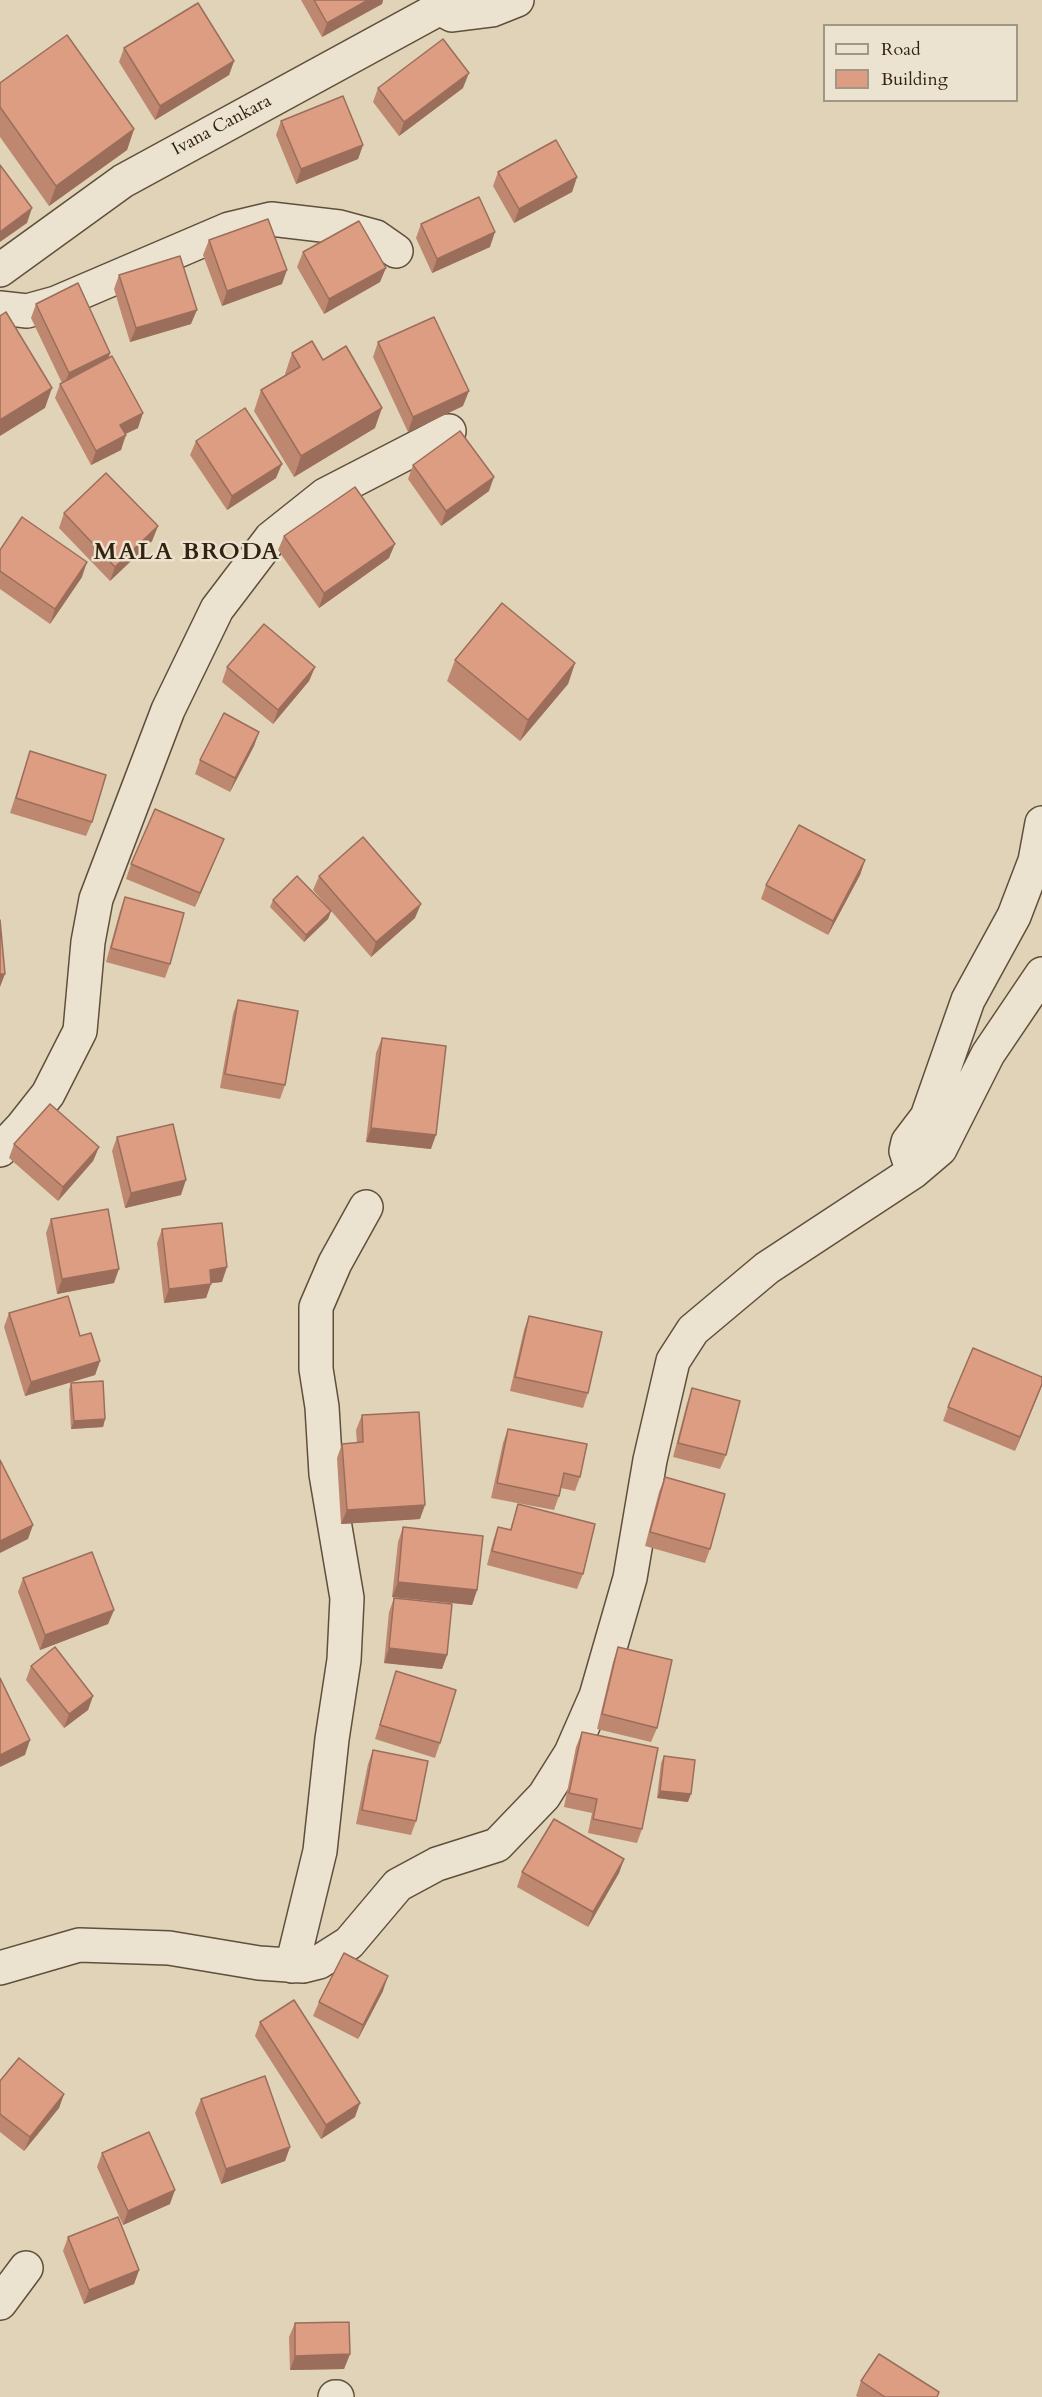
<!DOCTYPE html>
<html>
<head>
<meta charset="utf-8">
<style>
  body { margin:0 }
  #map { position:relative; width:1042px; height:2397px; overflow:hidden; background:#e0d3b7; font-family:Cardo,serif }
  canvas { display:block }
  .legend { position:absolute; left:823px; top:24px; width:195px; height:78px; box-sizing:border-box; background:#ebe2d0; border:2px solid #a29684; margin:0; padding:8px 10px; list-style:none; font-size:18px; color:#352312 }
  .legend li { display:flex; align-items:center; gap:12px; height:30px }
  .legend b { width:30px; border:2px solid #a29684 }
</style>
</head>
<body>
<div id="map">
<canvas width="1042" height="2397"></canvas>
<ul class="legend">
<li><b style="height:8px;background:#ebe2d0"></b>Road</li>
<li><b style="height:16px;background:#dd9d82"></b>Building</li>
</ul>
</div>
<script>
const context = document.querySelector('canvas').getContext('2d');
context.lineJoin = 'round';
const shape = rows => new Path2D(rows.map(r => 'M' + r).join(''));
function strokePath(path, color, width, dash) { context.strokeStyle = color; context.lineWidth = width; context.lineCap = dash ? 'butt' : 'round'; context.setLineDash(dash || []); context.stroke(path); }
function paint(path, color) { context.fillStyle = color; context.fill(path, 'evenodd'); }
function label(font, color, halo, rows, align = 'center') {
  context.font = font + ' Cardo,serif'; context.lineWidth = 5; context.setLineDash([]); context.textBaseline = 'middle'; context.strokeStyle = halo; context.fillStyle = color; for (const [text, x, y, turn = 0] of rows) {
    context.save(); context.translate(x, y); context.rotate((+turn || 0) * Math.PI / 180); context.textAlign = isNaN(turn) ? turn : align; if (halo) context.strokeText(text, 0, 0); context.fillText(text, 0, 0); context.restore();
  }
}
const minor = shape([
  [441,9,452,15,492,10,517,0],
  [0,270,123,181,455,0],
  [0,308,27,311,56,303,229,229,271,219,339,227,376,237,396,251],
  [0,1150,22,1127,48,1094,80,1031,88,942,96,899,168,710,217,609,271,538,325,495,449,431],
  [913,1172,906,1151,908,1142,927,1117,968,1000,1014,916,1035,861,1042,823],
  [292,1966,320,1851,332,1739,344,1660,347,1598,326,1474,322,1407,316,1369,316,1307,335,1263,366,1207],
  [0,1968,79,1945,169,1948,259,1963,303,1966,319,1962,349,1943,398,1885,437,1864,497,1845,544,1796,571,1753,596,1696,630,1578,650,1460,673,1361,693,1330,767,1268,913,1172,940,1149,988,1054,1042,974],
  [0,2303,26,2268],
  [335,2397,337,2397]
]);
strokePath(minor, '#604f3b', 36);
strokePath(minor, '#ebe2d0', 33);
paint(shape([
  [301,0,383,0,382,4,322,37],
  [124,48,234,61,229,75,155,120,119,62],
  [0,83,134,129,127,150,49,206,0,137],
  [378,88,463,88,399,136,373,102],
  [281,121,363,145,358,159,296,184,276,135],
  [498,172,577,177,572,192,514,223,493,186],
  [421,224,490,247,432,273,416,238],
  [209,240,282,284,222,306,203,255],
  [303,252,380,282,324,314,297,267],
  [119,275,191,324,130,342,114,289],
  [36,304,110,353,108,358,138,428,125,434,121,450,91,465,55,398,60,384,62,383,31,318],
  [378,342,463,406,408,432,373,357],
  [292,353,375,428,294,477,254,411,261,390,286,375,285,374],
  [196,441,276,478,227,510,190,455],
  [413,465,489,491,441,526,408,479],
  [64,513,158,526,152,541,110,581,59,528],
  [284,536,389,558,319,608,278,550],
  [0,550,82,577,50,624,0,589],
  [455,660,575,663,568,684,520,741,447,681],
  [227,667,315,667,309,681,273,724,222,682],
  [259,732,254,746,230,792,195,774,200,760],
  [30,751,92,822,86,836,10,813],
  [224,839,195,907,126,879,131,864],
  [865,860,860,875,828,935,761,899,766,885],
  [319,876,415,918,371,957,313,890],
  [125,897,170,964,165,978,106,962,120,911],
  [273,900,331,911,328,919,304,942,270,907],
  [238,1000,285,1085,280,1099,220,1088,233,1014],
  [382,1038,431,1149,366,1142,376,1053],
  [117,1137,181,1195,125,1208,112,1151],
  [14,1144,99,1147,93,1161,58,1201,9,1158],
  [51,1219,114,1283,57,1294,46,1233],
  [162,1229,222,1282,211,1283,206,1298,164,1303,157,1243],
  [9,1313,80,1336,100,1361,95,1375,25,1396,4,1327],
  [529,1316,588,1393,583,1408,510,1391,524,1330],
  [71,1383,105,1419,103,1427,71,1429,69,1390],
  [1042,1385,1015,1451,943,1421,948,1407],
  [692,1388,726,1455,720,1469,673,1457,687,1403],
  [362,1415,420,1519,341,1524,337,1458,342,1444,357,1443,356,1430],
  [508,1429,580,1477,575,1491,561,1488,559,1496,554,1510,491,1498,503,1443],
  [665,1477,710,1549,705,1563,645,1546,659,1492],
  [518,1504,583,1574,577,1589,487,1565,493,1541,498,1527,510,1530],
  [403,1527,477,1590,472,1605,392,1597,398,1542],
  [23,1578,114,1610,108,1624,40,1650,18,1592],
  [394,1598,447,1655,442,1669,384,1663,389,1612],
  [618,1647,657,1728,651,1742,597,1729,613,1662],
  [31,1666,93,1696,88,1710,64,1728,26,1680],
  [396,1671,440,1743,435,1758,375,1739],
  [582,1732,642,1829,637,1843,588,1833,592,1813,564,1807,576,1747],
  [373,1750,416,1821,411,1835,356,1824,368,1764],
  [664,1756,688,1802,657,1798,661,1763],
  [624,1859,619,1873,588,1927,517,1887,522,1872],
  [383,1991,358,2039,313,2016,319,2002],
  [260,2022,355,2117,321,2139,255,2036],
  [0,2081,64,2094,59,2108,24,2151,0,2132],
  [201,2099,290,2147,285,2161,221,2184,195,2113],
  [102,2153,170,2204,123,2225,97,2167],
  [68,2237,139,2270,134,2284,84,2304,63,2251],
  [295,2323,350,2354,344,2369,290,2370,289,2337],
  [861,2381,938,2397,858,2397,856,2396]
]), '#be8770');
paint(shape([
  [368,0,383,0,382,4,322,37,327,23],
  [234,61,229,75,155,120,160,106],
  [469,73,463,88,399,136,404,122],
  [134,129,127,150,49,206,56,186],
  [363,145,358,159,296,184,301,169],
  [577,177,572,192,514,223,519,209],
  [32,208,27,223,0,242,0,232],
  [495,232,490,247,432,273,437,259],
  [386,268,380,282,324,314,329,299],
  [287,270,282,284,222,306,227,291],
  [197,310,191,324,130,342,136,328],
  [110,353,105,368,63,387,69,373],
  [52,388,45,408,0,436,0,420],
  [469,391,463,406,408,432,413,417],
  [382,408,375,428,294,477,301,456],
  [143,413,138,428,115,439,120,425],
  [126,435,121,450,91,465,96,451],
  [282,464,276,478,227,510,232,496],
  [494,477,489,491,441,526,446,511],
  [158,526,152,541,110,581,115,567],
  [395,544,389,558,319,608,324,593],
  [87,562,82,577,50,624,55,609],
  [575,663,568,684,520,741,528,720],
  [315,667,309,681,273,724,278,710],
  [259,732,254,746,230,792,235,778],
  [224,839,218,853,195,907,200,893],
  [865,860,860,875,828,935,833,921],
  [421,904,415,918,371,957,376,942],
  [331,911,328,919,304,942,306,935],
  [0,974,5,974,0,987],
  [371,1128,436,1135,431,1149,366,1142],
  [99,1147,93,1161,58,1201,63,1187],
  [186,1180,181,1195,125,1208,131,1193],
  [227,1267,222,1282,204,1284,210,1270],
  [119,1269,114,1283,57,1294,62,1279],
  [211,1284,206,1298,164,1303,169,1289],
  [100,1361,95,1375,25,1396,31,1382],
  [1042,1384,1039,1393,1015,1451,1020,1437],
  [105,1419,103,1427,71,1429,74,1421],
  [425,1505,420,1519,341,1524,347,1510],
  [33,1525,28,1539,0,1553,0,1541],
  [398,1582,477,1590,472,1605,392,1597],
  [114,1610,108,1624,40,1650,45,1635],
  [389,1648,447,1655,442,1669,384,1663],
  [93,1696,88,1710,64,1728,69,1714],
  [30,1740,25,1755,0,1767,0,1755],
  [660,1791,691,1794,688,1802,657,1798],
  [624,1859,619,1873,588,1927,593,1912],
  [388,1976,383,1991,358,2039,363,2025],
  [64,2094,59,2108,24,2151,30,2137],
  [360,2103,355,2117,321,2139,326,2125],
  [290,2147,285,2161,221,2184,226,2169],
  [175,2190,170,2204,123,2225,128,2211],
  [139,2270,134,2284,84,2304,89,2290],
  [350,2354,344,2369,290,2370,295,2356]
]), '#9b6e5b');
const building = shape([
  [314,0,368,0,327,23,314,0],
  [198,3,234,61,160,106,124,48,198,3],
  [67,35,134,129,56,186,0,107,0,83,67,35],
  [443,39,469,73,404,122,378,88,443,39],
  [343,96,363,145,301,169,281,121,343,96],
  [556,140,577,177,519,209,498,172,556,140],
  [0,165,32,208,0,232,0,165],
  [479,197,495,232,437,259,421,224,479,197],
  [268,219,287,270,227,291,209,240,268,219],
  [359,221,386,268,329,299,303,252,359,221],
  [180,256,197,310,136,328,119,275,180,256],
  [78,283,110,353,69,373,36,304,78,283],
  [6,312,52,388,0,420,0,316,6,312],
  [434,317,469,391,413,417,378,342,434,317],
  [312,341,323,360,346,346,382,408,301,456,261,390,300,367,292,353,312,341],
  [112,356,143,413,120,425,126,435,96,451,60,384,112,356],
  [245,408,282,464,232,496,196,441,245,408],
  [460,431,494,477,446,511,413,465,460,431],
  [106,473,158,526,115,567,64,513,106,473],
  [355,487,395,544,324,593,284,536,355,487],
  [22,517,87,562,55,609,0,571,0,550,22,517],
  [502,603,575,663,528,720,455,660,502,603],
  [264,624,315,667,278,710,227,667,264,624],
  [224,713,259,732,235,778,200,760,224,713],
  [30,751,106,775,92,822,16,798,30,751],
  [155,809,224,839,200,893,131,864,155,809],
  [799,825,865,860,833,921,766,885,799,825],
  [363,837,421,904,376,942,319,876,363,837],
  [297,876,331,911,306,935,273,900,297,876],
  [125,897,184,913,170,964,111,948,125,897],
  [0,920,5,974,0,974,0,920],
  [238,1000,298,1011,285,1085,225,1074,238,1000],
  [382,1038,446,1046,436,1135,371,1128,382,1038],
  [50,1104,99,1147,63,1187,14,1144,50,1104],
  [173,1124,186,1180,131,1193,117,1137,173,1124],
  [108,1209,119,1269,62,1279,51,1219,108,1209],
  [222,1223,227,1267,210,1270,211,1284,169,1289,162,1229,222,1223],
  [68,1296,80,1336,91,1333,100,1361,31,1382,9,1313,68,1296],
  [529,1316,602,1332,588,1393,515,1377,529,1316],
  [973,1348,1042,1377,1042,1384,1020,1437,948,1407,973,1348],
  [103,1381,105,1419,74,1421,71,1383,103,1381],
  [692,1388,740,1401,726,1455,678,1443,692,1388],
  [419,1412,425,1505,347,1510,342,1444,363,1442,362,1415,419,1412],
  [508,1429,587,1444,580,1477,564,1473,559,1496,497,1483,508,1429],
  [0,1460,33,1525,0,1541,0,1460],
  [665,1477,725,1494,710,1549,650,1532,665,1477],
  [518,1504,595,1524,583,1574,492,1551,498,1527,511,1530,518,1504],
  [403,1527,483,1536,477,1590,398,1582,403,1527],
  [92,1552,114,1610,45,1635,23,1578,92,1552],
  [394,1598,452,1604,447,1655,389,1648,394,1598],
  [55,1647,93,1696,69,1714,31,1666,55,1647],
  [618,1647,672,1660,657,1728,602,1714,618,1647],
  [396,1671,456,1690,440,1743,380,1725,396,1671],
  [0,1678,30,1740,0,1755,0,1678],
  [582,1732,658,1748,642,1829,593,1819,597,1799,569,1793,582,1732],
  [373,1750,428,1761,416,1821,362,1810,373,1750],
  [664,1756,695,1760,691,1794,660,1791,664,1756],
  [554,1819,624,1859,593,1912,522,1872,554,1819],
  [344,1953,388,1976,363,2025,319,2002,344,1953],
  [294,2000,360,2103,326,2125,260,2022,294,2000],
  [19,2058,64,2094,30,2137,0,2114,0,2081,19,2058],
  [265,2076,290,2147,226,2169,201,2099,265,2076],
  [149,2132,175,2190,128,2211,102,2153,149,2132],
  [118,2217,139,2270,89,2290,68,2237,118,2217],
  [349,2322,350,2354,295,2356,295,2323,349,2322],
  [879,2354,939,2392,937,2397,885,2397,861,2381,879,2354]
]);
paint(building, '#dd9d82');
strokePath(building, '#9b6e5b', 1.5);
label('18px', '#352312', '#ebe2d0', [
  ["Ivana Cankara",222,126,-28]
]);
context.letterSpacing = '1.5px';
label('bold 24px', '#352312', '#ebe2d0', [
  ["MALA BRODA",187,553]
]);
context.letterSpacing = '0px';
</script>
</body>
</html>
